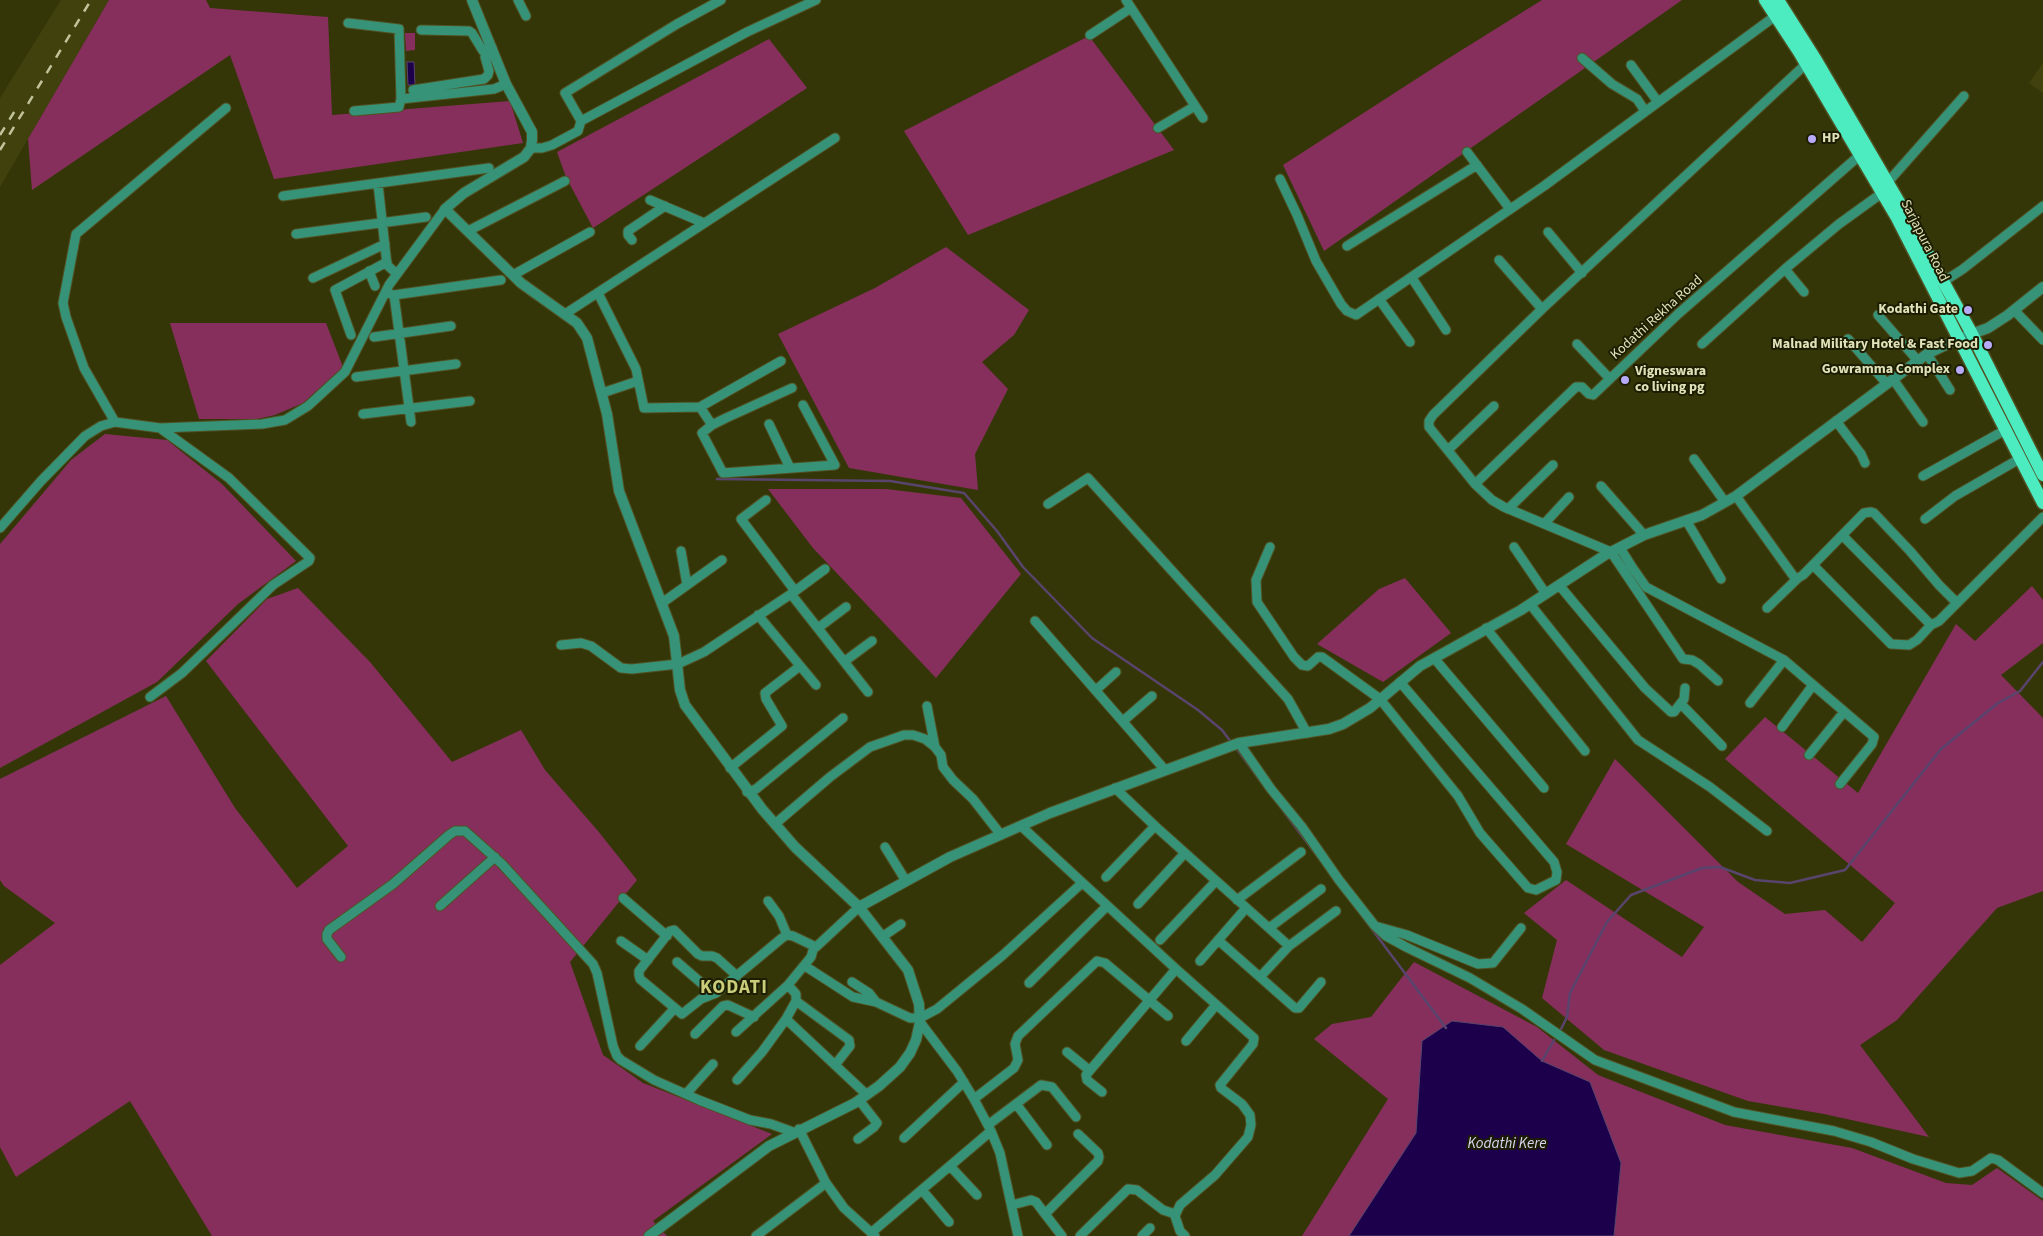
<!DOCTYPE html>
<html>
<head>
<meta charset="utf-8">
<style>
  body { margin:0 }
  canvas { display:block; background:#353607 }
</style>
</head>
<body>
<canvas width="2043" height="1236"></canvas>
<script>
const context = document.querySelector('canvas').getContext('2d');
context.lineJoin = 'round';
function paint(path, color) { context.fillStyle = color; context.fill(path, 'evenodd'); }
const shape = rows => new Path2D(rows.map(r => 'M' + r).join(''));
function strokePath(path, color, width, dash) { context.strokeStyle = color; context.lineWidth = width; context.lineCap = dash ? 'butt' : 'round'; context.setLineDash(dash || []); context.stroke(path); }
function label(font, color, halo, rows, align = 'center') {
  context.font = font + ' "Source Sans 3",sans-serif'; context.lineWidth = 4; context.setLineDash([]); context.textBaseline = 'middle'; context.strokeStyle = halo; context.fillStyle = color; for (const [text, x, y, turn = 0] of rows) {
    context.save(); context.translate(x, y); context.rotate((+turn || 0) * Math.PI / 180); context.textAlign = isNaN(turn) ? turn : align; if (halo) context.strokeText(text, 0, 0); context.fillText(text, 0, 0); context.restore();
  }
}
paint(shape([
  [61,0,109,0,0,187,0,98],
  [2043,63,2043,93,2029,83]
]), '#40410d');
paint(shape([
  [109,0,206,0,210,8,328,17,332,115,510,101,523,143,274,179,230,55,32,190,28,139],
  [1542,0,1682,0,1324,251,1283,165,1441,63],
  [405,33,415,33,415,50,406,51],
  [1089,36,1174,150,968,235,904,131],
  [769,39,807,88,593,228,566,177,557,152],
  [946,247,1029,310,1014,335,982,362,1008,389,975,454,978,490,849,468,778,334,875,288],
  [170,323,326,323,343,367,303,403,275,415,257,419,199,419],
  [105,434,167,440,222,484,296,561,238,604,157,682,0,768,0,544,71,460],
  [768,489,886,489,961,498,1021,574,936,678,813,548],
  [1405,578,1451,633,1383,682,1317,644,1379,589],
  [2032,586,2043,600,2043,643,2001,675,2043,718,2043,891,1997,908,1897,1020,1860,1045,1929,1137,1824,1114,1748,1101,1604,1050,1542,998,1557,940,1524,913,1566,880,1682,957,1704,927,1566,844,1615,759,1738,882,1785,914,1825,910,1862,942,1895,903,1725,759,1765,717,1858,793,1956,624,1975,641],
  [298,588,370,662,452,762,521,730,545,770,598,831,637,880,570,962,603,1055,643,1083,772,1134,653,1221,667,1236,212,1236,130,1101,16,1177,0,1147,0,965,55,923,4,886,0,880,0,779,166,696,235,808,297,888,348,846,206,661,267,599],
  [1414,962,1537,1027,1598,1075,1725,1125,1852,1148,1946,1183,1972,1185,1997,1168,2043,1201,2043,1236,1302,1236,1388,1099,1314,1039,1332,1024,1371,1017]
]), '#862f5d');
const water = shape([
  [407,62,414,62,415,85,408,85,407,62],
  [1452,1021,1503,1027,1542,1061,1590,1082,1621,1163,1614,1236,1349,1236,1416,1133,1422,1041,1452,1021]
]);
paint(water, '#1d004b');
strokePath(water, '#58446c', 1);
strokePath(shape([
  [717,479,890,481,964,493,997,531,1023,567,1092,638,1198,710,1222,730,1231,742],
  [1236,748,1261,782],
  [1275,800,1323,864],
  [1365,920,1446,1028],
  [1561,1029,1567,1017,1570,993,1607,922,1631,895,1702,868,1720,867,1755,880,1790,883,1845,870,1941,749,1998,703,2020,691,2043,662],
  [1542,1061,1554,1040]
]), '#58446c', 2.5);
const minor = shape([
  [518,0,526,16],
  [1126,0,1203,118],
  [348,23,399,29,401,99],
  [421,30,469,31,472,33,483,51,492,48],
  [1090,35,1131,8],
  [1582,58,1612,84,1637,99,1645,111],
  [1631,65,1658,102],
  [413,90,484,79,488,75,489,71,485,57,494,54],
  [354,111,399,107,401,99,494,89,506,84],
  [581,121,747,32,816,0],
  [1158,128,1195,106],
  [531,148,542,148,552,145,578,131,581,121,565,93,677,24,721,0],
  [1467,152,1510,209],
  [1280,179,1297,215,1316,261,1341,304,1347,311,1356,315,1544,186,1778,14],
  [1888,182,1964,96],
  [378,184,387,265,397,274],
  [283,196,489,168],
  [650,200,704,223],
  [468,231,565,181],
  [1548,232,1582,273],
  [296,234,426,217],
  [632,240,628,235,628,231,665,206],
  [1347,246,1477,165],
  [1499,260,1542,309],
  [1785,269,1804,292],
  [369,271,375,286],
  [513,275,590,232],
  [313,278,385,244],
  [1412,278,1446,330],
  [1943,282,1963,269,2043,206],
  [598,293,636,369,644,408,700,407,712,425],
  [390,294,394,295,501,280],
  [394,295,411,422],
  [1379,299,1410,342],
  [2014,310,2043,340],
  [565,314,835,138],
  [1878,315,1918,361],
  [351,335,335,290,387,262],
  [374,337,451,326],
  [1848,339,1887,384],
  [1577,344,1610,379],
  [1702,344,1785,269,1839,224,1882,193],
  [1927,354,1950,390],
  [356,377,456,364],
  [1893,379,1923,422],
  [792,388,726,418,712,425,702,433,723,473,835,465,803,405],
  [602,393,638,381],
  [700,407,781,361],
  [363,414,470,401],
  [1836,421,1861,454,1865,463],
  [115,422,84,368,66,317,63,303,76,234,226,108],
  [769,424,790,468],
  [1448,450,1494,406],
  [1694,459,1725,502],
  [1923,476,2007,429],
  [1475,484,1576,387,1582,387,1589,394,1593,395,1678,314,1860,155],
  [1601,486,1644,535],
  [1736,496,1794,577,1798,578,1803,575,1864,513,1871,512,1874,513,1910,551,1939,585,1957,603],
  [766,500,741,519,795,591],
  [1048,504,1088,478,1288,699,1307,733],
  [1508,509,1553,465],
  [1925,519,1955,496,2021,458],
  [1686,520,1721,579],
  [1544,524,1569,497],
  [0,528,41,481,85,436,101,426,115,422,160,428,262,424,285,420,308,406,345,372,389,285,445,209],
  [1843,536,1931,625],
  [1270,547,1256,580,1257,602,1294,657,1302,665,1308,666,1318,657,1322,657,1380,699,1458,796,1480,833,1528,888,1536,890,1556,880,1557,872,1554,862,1400,682],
  [1514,547,1546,594],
  [1620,548,1632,567,1646,587,1784,660,1874,737,1872,744,1840,784],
  [681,551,687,585],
  [1813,565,1891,644,1909,645,1917,640,1931,625,1939,621,2043,517],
  [1559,585,1645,688,1671,712,1674,712,1684,699,1685,688],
  [791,594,825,569],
  [662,603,722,560],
  [1530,604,1638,740,1710,787,1767,831],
  [1767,608,1798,578],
  [758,615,816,685],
  [1035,621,1165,770],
  [818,628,846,607],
  [1486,628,1585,751],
  [561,645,581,643,591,646,621,668,632,669,678,664,704,652,791,594,868,692],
  [1434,658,1544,788],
  [845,661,872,641],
  [1718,681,1699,664,1692,660,1683,659,1611,552,1504,507,1492,500,1475,484,1429,427,1429,421,1433,415,1542,309,1806,64],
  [1096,690,1116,672],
  [150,697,182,673,273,585,309,561,310,558,229,478,160,428],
  [1750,703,1784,660],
  [1681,704,1722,746],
  [927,706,935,747],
  [1123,721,1152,696],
  [1782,727,1813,685],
  [1239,743,1271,789,1302,827,1339,880,1375,926,1386,936,1406,947,1470,978,1522,1009,1595,1060,1734,1112,1834,1131,1871,1142,1913,1159,1959,1173,1972,1171,1991,1158,1998,1160,2043,1193],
  [1809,755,1844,712],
  [730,768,782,726,766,699,765,693,800,666],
  [1115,788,1155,826,1289,946,1336,911],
  [747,792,756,789,843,718],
  [775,824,830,777,870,747,904,735,913,735,925,739,935,747,941,755,943,767,953,780,973,799,1001,835],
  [1021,826,1176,969,1254,1038,1253,1044,1220,1085,1221,1088,1242,1104,1250,1115,1251,1125,1248,1137,1215,1175,1180,1205,1175,1216,1180,1231,1185,1236],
  [885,847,906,881],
  [1106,877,1155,826],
  [623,898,667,936],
  [1237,900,1301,852],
  [768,901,779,916,787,935],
  [1138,904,1185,853],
  [440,906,495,857],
  [1375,926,1407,935,1478,964,1493,963,1521,928],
  [1269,928,1321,889],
  [882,937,901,924],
  [1160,940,1216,881],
  [1218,940,1295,1008,1299,1008,1321,982],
  [621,941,648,960],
  [341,957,327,939,327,934,329,930,393,884,449,835,455,831,465,831,502,864,593,964,597,973,613,1046,617,1056,621,1060,654,1080,699,1100,750,1120,771,1124,793,1132],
  [1200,961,1246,908],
  [677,962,714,994],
  [805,966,853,997,876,1002,910,1018,920,1018,937,1009,1003,955,1082,883],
  [737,976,717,958,712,956,702,956,698,954,674,930,670,931,639,971,639,975,640,979,682,1014,701,999,716,993,782,938,787,935,793,936,816,947,859,907],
  [1260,977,1289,946],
  [852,982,869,993,876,1002],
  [1029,983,1107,906],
  [796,1001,849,1040,850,1046,835,1065],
  [786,1019,867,1095],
  [920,1022,957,1071,974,1099,991,1131,1000,1153,1018,1236],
  [736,1032,788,985,811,957,814,947],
  [695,1034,723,1006,728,1005,754,1017],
  [1186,1041,1216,1005],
  [640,1046,674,1009],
  [1067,1052,1089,1070],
  [737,1080,762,1052,786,1019,796,1001,796,994,788,985],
  [1102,1092,1087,1080,1086,1075,1176,969],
  [686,1094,713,1064],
  [974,1099,1014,1068,1018,1060,1015,1044,1018,1036,1097,961,1105,963,1168,1016],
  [1017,1105,1047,1145],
  [988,1125,1041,1085,1052,1087,1076,1117],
  [799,1129,826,1183,844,1208,875,1236],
  [904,1138,964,1082],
  [858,1139,874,1127,877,1123,859,1100],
  [950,1166,977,1195],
  [922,1190,949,1222],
  [1012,1205,1031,1200,1036,1202,1045,1214,1098,1161,1099,1157,1098,1153,1078,1134],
  [1045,1214,1062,1236],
  [871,1233,991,1131],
  [756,1236,826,1183],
  [1080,1236,1128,1189,1137,1190,1163,1210,1175,1214],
  [1142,1236,1150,1228]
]);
const tertiary = shape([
  [472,0,506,84,532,132,532,140,531,148,524,157,464,193,445,209,521,283,577,323,587,338,607,414,619,491,674,636,680,690,685,705,762,809,795,847,859,907],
  [649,1236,769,1146,855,1103,879,1086,900,1067,910,1053,916,1040,920,1022,919,1004,908,970,859,907,950,857,1050,813,1239,743,1329,729,1343,724,1370,708,1420,666,1521,610,1605,555,1644,535,1702,515,1736,496,1927,354,1958,339,1988,328,2008,315,2043,287]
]);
const primary = shape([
  [1765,0,1799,52,1897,218,2043,503],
  [1778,0,1816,60,1906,214,1972,334,2043,475]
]);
strokePath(minor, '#505224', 11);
strokePath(tertiary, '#505224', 12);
strokePath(primary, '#505224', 15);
strokePath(minor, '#379378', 9);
strokePath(tertiary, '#379378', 10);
strokePath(primary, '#4cecc0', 12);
strokePath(shape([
  [0,135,16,109],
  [0,150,91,0]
]), '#c1c39a', 2.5, [9, 9]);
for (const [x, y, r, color] of [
  [1812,139,5,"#b7abf8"],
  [1968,310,5,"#b7abf8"],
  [1988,345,5,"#b7abf8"],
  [1960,370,5,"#b7abf8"],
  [1625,380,5,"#b7abf8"]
]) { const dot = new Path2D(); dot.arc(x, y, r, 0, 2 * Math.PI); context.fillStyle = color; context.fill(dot); strokePath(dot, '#1c1d00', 2); }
label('bold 14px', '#e0e2ba', '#1c1d00', [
  ["HP",1822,139,"left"],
  ["Kodathi Gate",1958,310],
  ["Malnad Military Hotel & Fast Food",1978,345],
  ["Gowramma Complex",1950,370],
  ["Vigneswara",1635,372,"left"],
  ["co living pg",1635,388,"left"]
], 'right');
label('14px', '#e0e2ba', '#1c1d00', [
  ["Sarjapura Road",1924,241,63],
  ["Kodathi Rekha Road",1657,318,-42]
]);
label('italic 15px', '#d8d6f1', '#1c1d00', [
  ["Kodathi Kere",1507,1145]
]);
context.letterSpacing = '1px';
label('bold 19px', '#c9cc78', '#1c1d00', [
  ["KODATI",734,989]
]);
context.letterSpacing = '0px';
</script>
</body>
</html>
